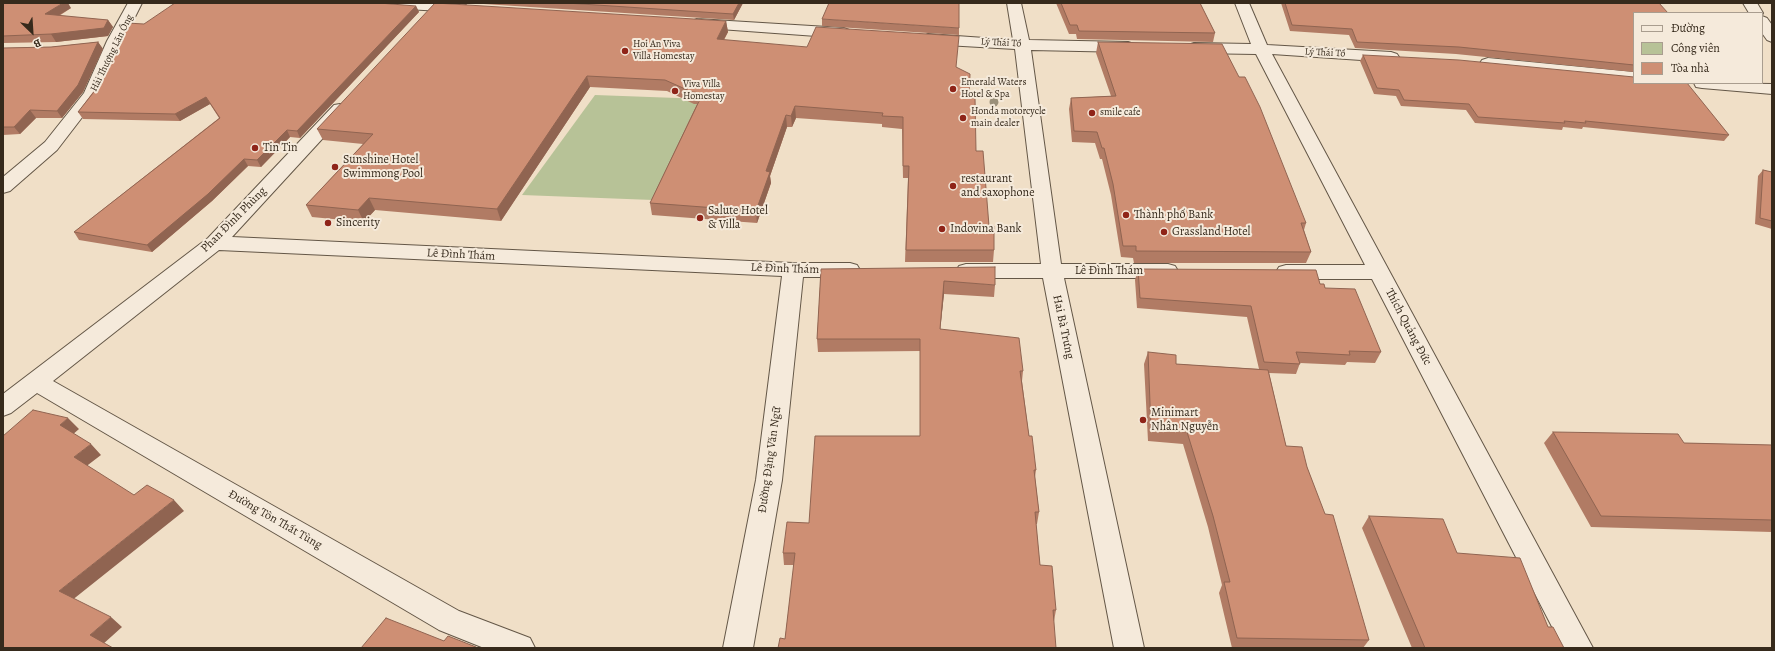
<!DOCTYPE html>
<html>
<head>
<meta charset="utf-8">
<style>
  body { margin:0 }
  #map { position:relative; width:1775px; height:651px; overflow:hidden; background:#f0dfc7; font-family:Alegreya,serif }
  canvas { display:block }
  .frame { position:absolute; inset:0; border:4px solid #362a1c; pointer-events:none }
  .legend { position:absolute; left:1633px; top:12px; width:130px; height:72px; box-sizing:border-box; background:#f5eadb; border:1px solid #a99d8f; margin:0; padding:5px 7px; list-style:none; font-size:12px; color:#362a1c }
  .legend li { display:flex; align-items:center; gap:8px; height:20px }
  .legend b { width:20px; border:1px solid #a99d8f }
  .north { position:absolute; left:12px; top:12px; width:40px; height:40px; -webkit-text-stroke:3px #f5eadb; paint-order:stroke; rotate:155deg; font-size:11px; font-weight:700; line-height:16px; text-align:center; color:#362a1c }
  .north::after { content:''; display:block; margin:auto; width:14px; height:18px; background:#362a1c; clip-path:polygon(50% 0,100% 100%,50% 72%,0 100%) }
</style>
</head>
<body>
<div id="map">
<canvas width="1775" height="651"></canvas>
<div class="frame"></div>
<ul class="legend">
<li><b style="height:5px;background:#f5eadb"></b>Đường</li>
<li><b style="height:11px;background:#b7c297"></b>Công viên</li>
<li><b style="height:11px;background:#ce8f74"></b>Tòa nhà</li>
</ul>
<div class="north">B</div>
</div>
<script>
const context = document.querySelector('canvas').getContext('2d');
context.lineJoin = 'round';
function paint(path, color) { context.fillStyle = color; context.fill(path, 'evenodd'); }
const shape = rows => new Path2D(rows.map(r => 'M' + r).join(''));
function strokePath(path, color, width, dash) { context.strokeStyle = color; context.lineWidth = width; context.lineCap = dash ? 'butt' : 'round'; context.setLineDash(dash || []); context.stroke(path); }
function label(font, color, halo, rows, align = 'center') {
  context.font = font + ' Alegreya,serif'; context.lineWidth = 4; context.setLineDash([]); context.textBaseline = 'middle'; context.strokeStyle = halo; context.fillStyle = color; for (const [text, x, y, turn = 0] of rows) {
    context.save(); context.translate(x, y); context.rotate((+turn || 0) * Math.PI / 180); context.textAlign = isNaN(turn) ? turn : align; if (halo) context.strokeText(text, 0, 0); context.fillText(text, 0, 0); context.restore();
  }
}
paint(shape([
  [595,95,705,99,653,200,522,195]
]), '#b7c297');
const minor = shape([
  [128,3,142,3,123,41,100,94,57,150,10,191,3,193,3,177,45,142,84,93,107,41,128,3],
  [361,3,451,3,466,5,468,8,466,11,461,12,368,7,363,6,361,3],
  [1007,3,1021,3,1029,40,1128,42,1134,44,1136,47,1134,50,1128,52,1031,50,1061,264,1168,264,1175,266,1178,271,1175,276,1168,278,1064,278,1144,648,1114,648,1043,278,966,278,959,276,956,271,959,266,966,264,1041,264,1015,49,928,44,923,42,920,39,923,36,928,34,1013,40,1007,3],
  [1235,3,1249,3,1267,45,1391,52,1397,54,1399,57,1397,60,1391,62,1272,54,1593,648,1563,648,1372,279,1286,279,1279,277,1276,272,1279,267,1286,265,1365,265,1256,54,1194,53,1188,51,1186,48,1188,45,1194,43,1251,44,1235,3],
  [1743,3,1757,3,1763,13,1762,15,1762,13,1749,13,1743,3],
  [1762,16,1767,18,1772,25,1772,42,1767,40,1762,33,1762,16],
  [697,19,844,28,849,30,852,33,849,36,844,38,692,27,689,24,692,21,697,19],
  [1488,58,1634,72,1634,82,1482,66,1480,63,1482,60,1488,58],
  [1694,83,1772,84,1772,94,1702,88,1696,87,1694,83],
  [340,104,346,105,349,109,346,113,232,237,793,263,850,263,857,265,860,270,857,275,850,277,803,277,782,480,753,648,723,648,756,480,782,276,219,250,53,381,459,611,530,638,535,648,484,648,439,630,37,393,11,413,3,416,3,394,208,238,334,105,340,104]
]);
strokePath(minor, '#645747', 2);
paint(minor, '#f5eadb');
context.fillStyle = '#9b907a';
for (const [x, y] of [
  [994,102]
]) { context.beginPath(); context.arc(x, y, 4.5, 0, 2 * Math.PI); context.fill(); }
paint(shape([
  [3,3,71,8,59,16,108,20,113,27,108,36,56,42,3,43],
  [468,3,743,3,734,20],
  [1056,3,1200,3,1215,33,1213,42,1077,39,1076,34,1069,34],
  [1281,3,1659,3,1634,13,1634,72,1456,54,1355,48,1349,35,1290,31],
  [416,6,419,12,300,138,290,137,261,167,248,166,212,201,152,252,79,240,74,232,219,118,210,104,180,121,83,119,78,112,144,24],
  [822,19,959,28,959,35,822,26],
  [726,21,728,32,724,40,956,67,969,98,976,151,989,226,994,250,993,262,905,262,908,178,903,178,902,129,882,127,882,124,796,118,792,127,787,127,770,176,771,183,757,223,652,215,650,203,697,104,694,104,667,91,590,87,501,221,375,210,364,222,312,217,306,205,363,144,323,140,317,129],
  [98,42,103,49,83,92,62,118,36,118,20,134,3,135,3,48,51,47],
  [1098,42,1306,223,1304,230,1311,252,1306,263,1134,263,1133,258,1121,257,1111,195,1102,159,1100,159,1095,143,1072,142,1069,109,1071,98,1111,96,1096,53],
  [1363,55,1729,135,1724,141,1583,127,1582,129,1563,127,1562,130,1475,123,1466,110,1401,106,1396,96,1374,94,1360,61],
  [1763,170,1772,172,1772,229,1755,224,1758,176],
  [821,269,995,285,994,297,944,294,940,329,1023,371,1022,381,1029,436,1036,470,1035,477,1039,512,1037,524,1036,524,1040,565,1056,610,1054,621,785,639,794,565,784,565,783,553,809,523,920,436,920,351,818,352,817,339],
  [1138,269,1320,284,1325,288,1381,352,1375,363,1347,362,1345,365,1300,363,1296,374,1269,373,1286,446,1307,467,1369,640,1363,648,1232,648,1219,593,1222,585,1208,527,1183,444,1148,441,1144,364,1148,352,1176,364,1259,369,1247,317,1137,308,1135,280],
  [1553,432,1684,443,1772,445,1772,532,1591,527,1544,443],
  [1369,516,1457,553,1548,627,1564,648,1412,648,1362,528]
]), '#b17b64');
paint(shape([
  [63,3,68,3,71,8,49,21,45,14],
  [739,3,743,3,734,20,733,14],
  [416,6,419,12,300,138,297,131],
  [108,20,113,27,108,36,56,42,51,34],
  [726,21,728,32,718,50,717,39],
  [98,42,103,49,83,92,62,118,57,111],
  [587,76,590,87,501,221,497,209],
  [206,97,210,104,180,121,175,114],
  [795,106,796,118,792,127,791,116],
  [30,110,36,118,20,134,14,127],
  [786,115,787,127,770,176,771,183,757,223,756,211,766,171],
  [287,130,290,137,261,167,257,160],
  [244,159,248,166,212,201,152,252,147,245],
  [369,198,375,210,364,222,358,210],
  [944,281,944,294,939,341],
  [68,418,79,429,71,436,60,425],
  [91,444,101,455,84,468,74,457],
  [174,500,184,511,71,601,59,591],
  [111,617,122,627,102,645,90,635]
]), '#906451');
const building = shape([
  [3,3,63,3,45,14,108,20,104,28,51,34,3,36,3,3],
  [175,3,379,3,416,6,297,131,287,130,257,160,244,159,208,194,147,245,74,232,220,118,206,97,175,114,78,112,97,88,127,23,144,24,175,3],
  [435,3,726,21,717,39,807,47,816,27,959,36,956,67,970,74,969,98,975,98,976,151,983,151,989,226,994,226,994,250,906,250,909,166,903,166,903,117,882,116,883,113,795,106,791,116,786,115,766,171,770,172,756,211,650,203,703,93,692,92,665,80,587,76,497,209,369,198,358,210,306,205,373,134,317,129,435,3],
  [566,3,739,3,733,14,566,3],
  [829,3,959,3,959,28,822,19,829,3],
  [1061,3,1200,3,1215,33,1079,31,1077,25,1070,25,1061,3],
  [1285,3,1659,3,1668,13,1634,13,1634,65,1459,47,1357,42,1352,29,1292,25,1285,3],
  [98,42,78,85,57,111,30,110,14,127,3,127,3,48,51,47,98,42],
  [1098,42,1222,44,1239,77,1245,77,1260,107,1306,223,1301,223,1311,252,1136,251,1136,246,1123,246,1113,184,1104,148,1102,148,1097,132,1074,131,1071,98,1116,96,1098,42],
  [1363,55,1459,60,1634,77,1634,83,1687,83,1729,135,1585,121,1586,123,1564,121,1565,123,1478,117,1469,104,1404,100,1399,90,1377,88,1363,55],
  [1763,170,1772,172,1772,221,1760,218,1763,170],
  [995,267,995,285,944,281,940,329,1019,338,1023,371,1020,371,1029,436,1032,436,1036,470,1034,470,1039,512,1035,512,1040,565,1052,566,1056,610,1053,610,1056,648,778,648,780,638,785,639,795,553,783,553,787,522,809,523,815,436,920,436,920,339,817,339,821,269,995,267],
  [1138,269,1316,270,1320,284,1324,284,1325,288,1355,289,1381,352,1349,351,1350,355,1296,352,1300,364,1264,362,1251,306,1140,298,1138,269],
  [1148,352,1176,355,1176,364,1268,370,1286,446,1302,447,1307,467,1325,514,1333,515,1369,640,1237,638,1224,582,1230,582,1213,516,1187,432,1151,429,1148,352],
  [33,410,68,418,60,425,91,444,74,457,134,495,147,485,174,500,59,591,111,617,90,635,113,648,3,648,3,436,33,410],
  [1553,432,1678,434,1684,443,1772,445,1772,520,1601,516,1553,432],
  [1369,516,1443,519,1457,553,1520,558,1548,627,1553,627,1564,648,1425,648,1369,516],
  [386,618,444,641,448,636,476,647,475,648,361,648,386,618]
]);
paint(building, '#ce8f74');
strokePath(building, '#906451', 1);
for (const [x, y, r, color] of [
  [625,51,4,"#8f2418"],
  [953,89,4,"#8f2418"],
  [675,91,4,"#8f2418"],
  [1092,113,4,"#8f2418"],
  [963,118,4,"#8f2418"],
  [255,148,4,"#8f2418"],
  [335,167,4,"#8f2418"],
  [953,186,4,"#8f2418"],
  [1126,215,4,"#8f2418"],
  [700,218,4,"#8f2418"],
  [328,223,4,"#8f2418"],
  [942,229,4,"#8f2418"],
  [1164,232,4,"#8f2418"],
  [1143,420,4,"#8f2418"]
]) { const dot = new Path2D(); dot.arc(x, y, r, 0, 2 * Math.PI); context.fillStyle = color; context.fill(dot); strokePath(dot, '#f5eadb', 1.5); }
label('10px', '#362a1c', '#f5eadb', [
  ["Lý Thái Tổ",1001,43,3],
  ["Hải Thượng Lãn Ông",112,53,-64],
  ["Lý Thái Tổ",1325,53,3]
]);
label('10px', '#362a1c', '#f5eadb', [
  ["Hoi An Viva",633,45],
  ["Villa Homestay",633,57],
  ["Emerald Waters",961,83],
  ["Hotel & Spa",961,95],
  ["Viva Villa",683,85],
  ["Homestay",683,97],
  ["Honda motorcycle",971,112],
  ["main dealer",971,124],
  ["smile cafe",1100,113]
], 'left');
label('12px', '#362a1c', '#f5eadb', [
  ["Tin Tin",263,148],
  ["Sunshine Hotel",343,160],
  ["Swimmong Pool",343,174],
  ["restaurant",961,179],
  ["and saxophone",961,193],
  ["Salute Hotel",708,211],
  ["& Villa",708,225],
  ["Thành phố Bank",1134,215],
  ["Sincerity",336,223],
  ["Indovina Bank",950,229],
  ["Grassland Hotel",1172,232],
  ["Minimart",1151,413],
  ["Nhân Nguyễn",1151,427]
], 'left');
label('12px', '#362a1c', '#f5eadb', [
  ["Phan Đình Phùng",234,220,-45],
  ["Lê Đình Thám",461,255,3],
  ["Lê Đình Thám",785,269,2],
  ["Lê Đình Thám",1109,271],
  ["Hai Bà Trưng",1063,327,78],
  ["Thích Quảng Đức",1408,327,62],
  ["Đường Đặng Văn Ngữ",770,460,-82],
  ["Đường Tôn Thất Tùng",275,520,30]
]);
</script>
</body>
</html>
